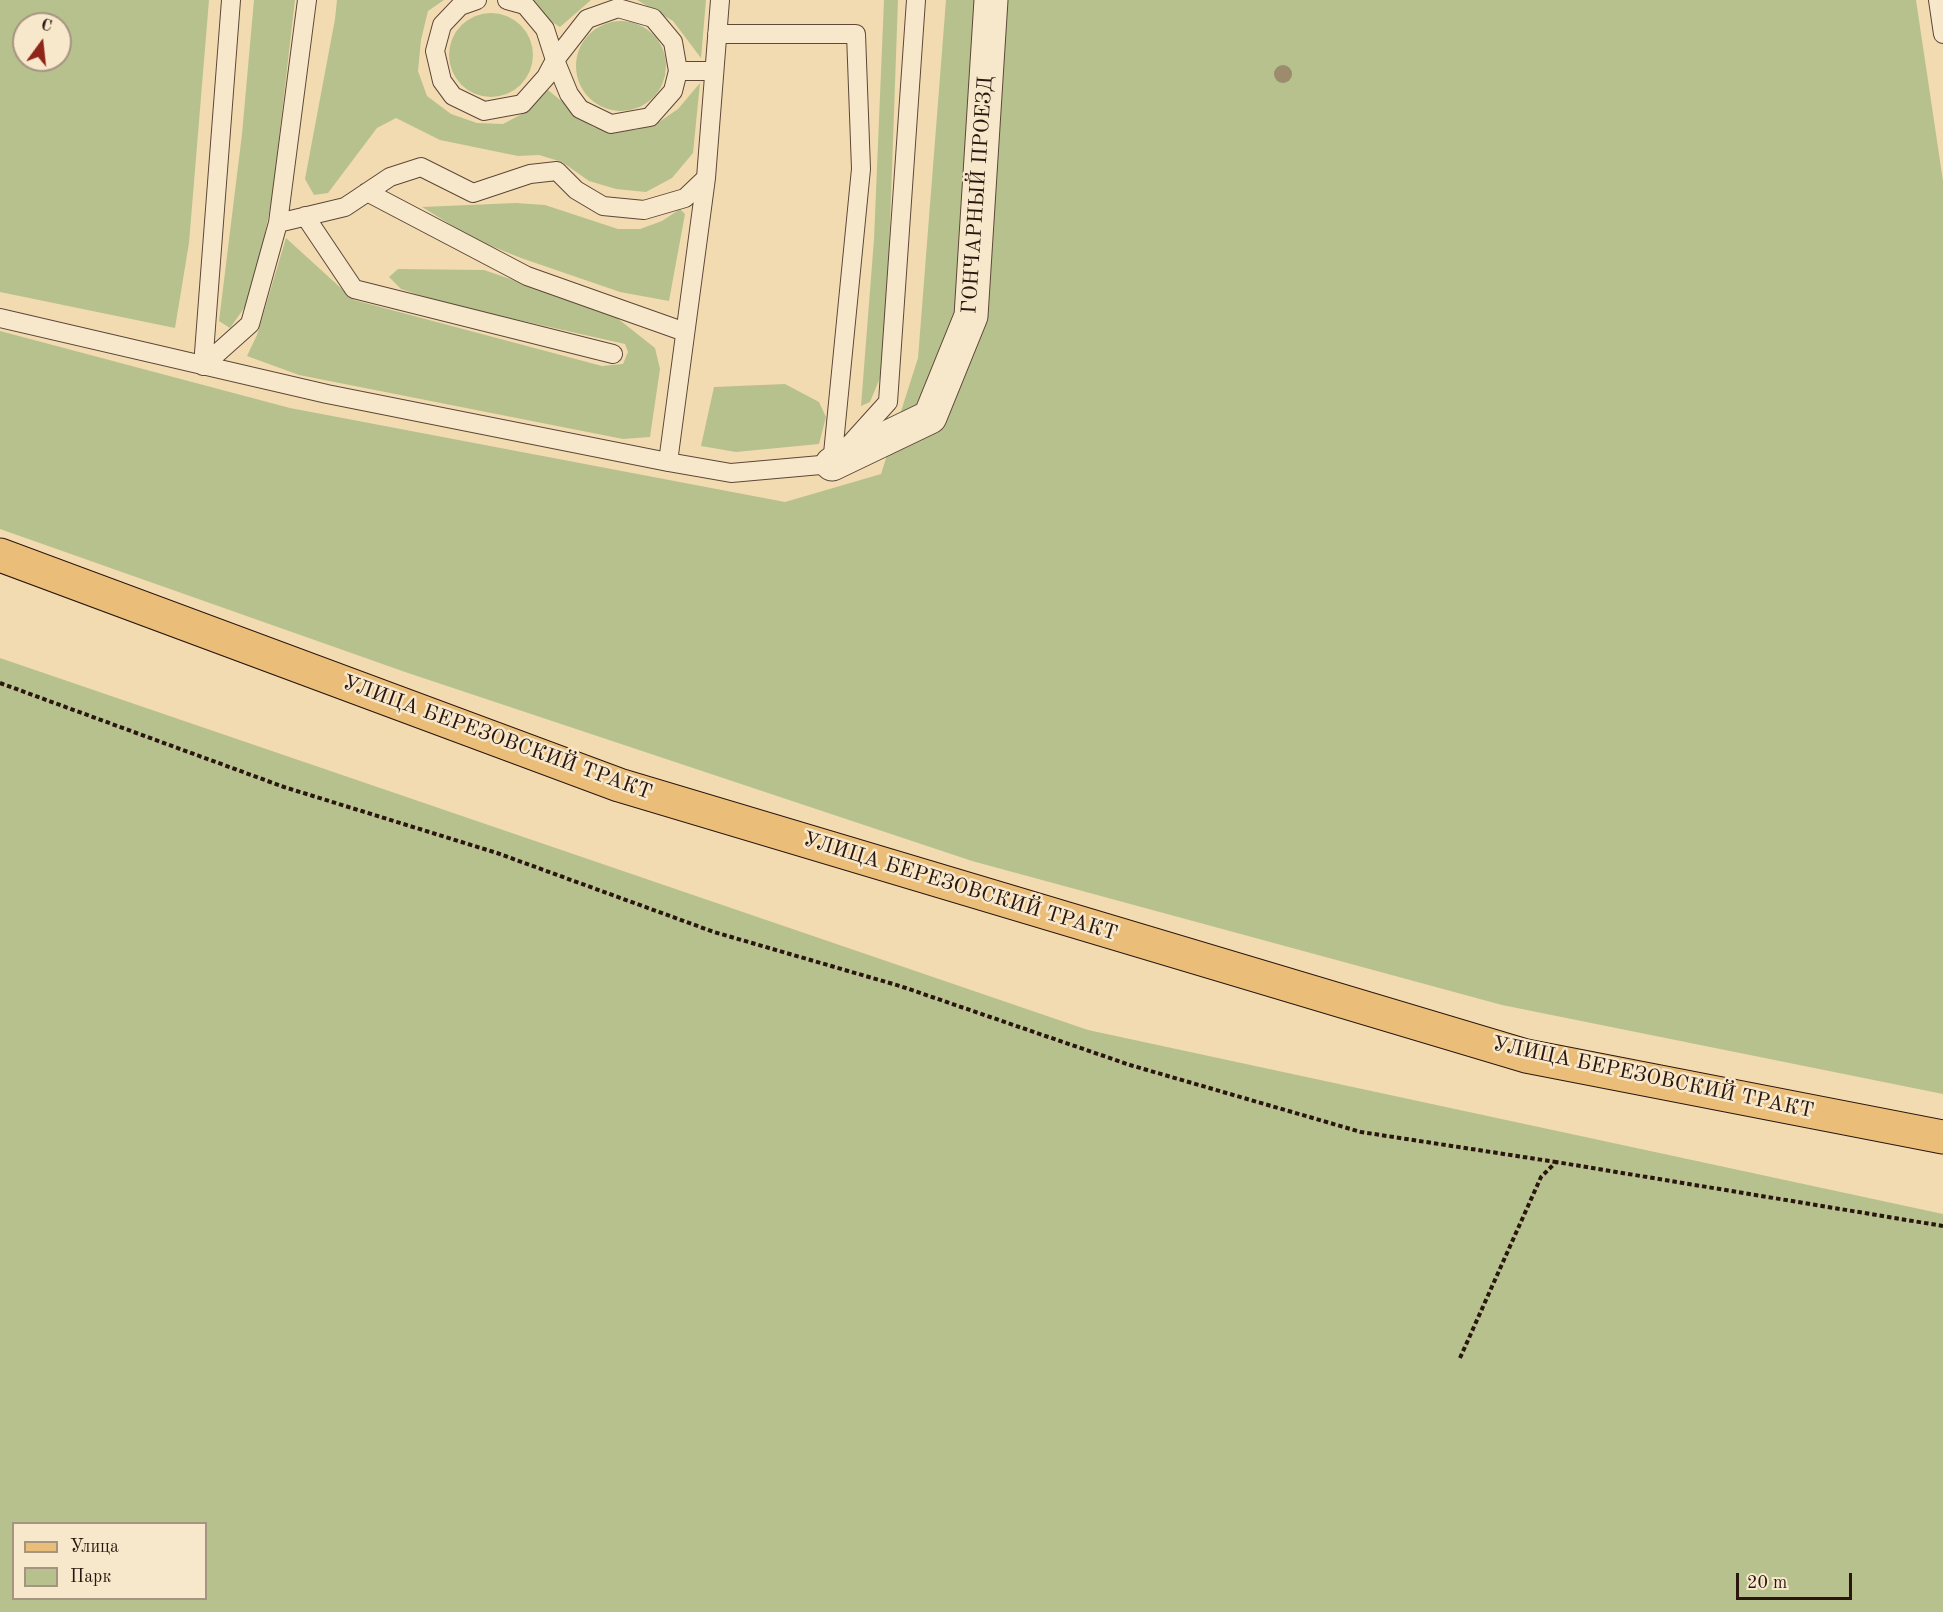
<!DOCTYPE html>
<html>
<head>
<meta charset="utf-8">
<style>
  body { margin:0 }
  #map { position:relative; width:1943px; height:1612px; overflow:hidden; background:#f3dbb1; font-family:"Old Standard TT",serif }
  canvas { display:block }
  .legend { position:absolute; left:12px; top:1522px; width:195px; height:78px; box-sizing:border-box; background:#f7e8cc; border:2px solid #a59480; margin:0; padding:8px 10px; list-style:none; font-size:18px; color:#2b160f }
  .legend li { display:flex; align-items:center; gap:12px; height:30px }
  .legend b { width:30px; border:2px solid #a59480 }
  .north { position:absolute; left:12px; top:12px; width:60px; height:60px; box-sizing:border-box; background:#f7e8cc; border:2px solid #a59480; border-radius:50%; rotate:15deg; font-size:16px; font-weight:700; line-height:24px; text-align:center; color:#2b160f }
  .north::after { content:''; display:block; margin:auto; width:21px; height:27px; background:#8f2418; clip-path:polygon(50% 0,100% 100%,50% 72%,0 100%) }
  .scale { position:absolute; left:1736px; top:1573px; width:116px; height:27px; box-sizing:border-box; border:3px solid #2b160f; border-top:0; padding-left:8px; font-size:18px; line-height:21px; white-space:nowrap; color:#2b160f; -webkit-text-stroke:4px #f7e8cc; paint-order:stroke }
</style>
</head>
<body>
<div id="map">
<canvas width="1943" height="1612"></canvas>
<ul class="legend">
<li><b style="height:8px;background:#eabe78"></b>Улица</li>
<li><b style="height:16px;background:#b7c18e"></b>Парк</li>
</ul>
<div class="north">С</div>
<div class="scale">20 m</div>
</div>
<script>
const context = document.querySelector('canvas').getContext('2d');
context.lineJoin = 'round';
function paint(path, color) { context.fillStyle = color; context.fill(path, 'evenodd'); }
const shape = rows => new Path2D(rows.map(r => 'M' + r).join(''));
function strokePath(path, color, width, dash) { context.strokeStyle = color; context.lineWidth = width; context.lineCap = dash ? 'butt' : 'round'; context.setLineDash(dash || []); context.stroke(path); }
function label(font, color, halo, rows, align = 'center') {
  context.font = font + ' "Old Standard TT",serif'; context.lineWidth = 5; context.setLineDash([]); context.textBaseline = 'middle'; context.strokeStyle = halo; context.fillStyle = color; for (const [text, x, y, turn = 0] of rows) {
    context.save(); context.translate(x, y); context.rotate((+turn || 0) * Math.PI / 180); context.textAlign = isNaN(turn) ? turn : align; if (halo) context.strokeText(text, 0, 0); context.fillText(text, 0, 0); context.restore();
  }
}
paint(shape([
  [0,0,209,0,189,243,175,328,0,292],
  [24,24,60,24,60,60,24,60],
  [254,0,295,0,272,199,258,268,247,304,230,328,219,321,242,134],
  [337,0,444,0,428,11,421,40,418,71,427,96,451,114,477,123,503,124,522,114,548,90,593,127,611,131,636,130,659,122,678,109,700,83,693,153,672,178,646,192,616,189,589,181,562,162,539,155,518,156,440,140,396,118,377,128,328,193,314,195,305,179,335,19],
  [531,0,591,0,560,27,552,22],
  [637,0,706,0,701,58,673,21],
  [884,0,898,0,885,366,870,402,861,406,874,239],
  [946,0,1916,0,1943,181,1943,1094,1502,1005,972,861,408,673,0,529,0,331,290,408,785,502,881,474,918,358],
  '449 55a42 42 0 1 1 84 0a42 42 0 1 1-84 0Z',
  '576 66a45 45 0 1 1 90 0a45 45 0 1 1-90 0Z',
  [516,203,545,205,618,229,640,229,662,221,680,209,685,214,669,301,620,292,521,258,474,239,422,207],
  [286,238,354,300,602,366,623,364,628,352,625,344,443,303,401,289,389,277,398,269,484,270,612,314,655,348,660,369,650,437,623,439,299,375,247,356,257,335],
  [785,384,819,402,826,417,819,444,736,452,701,446,714,387],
  [0,658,1088,1030,1943,1214,1943,1612,0,1612],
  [14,1524,206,1524,206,1598,14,1598]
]), '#b7c18e');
const lane = shape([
  [477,0,460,6,442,25,435,51,442,81,453,96,484,111,522,104,546,77,555,60,545,29,525,5,507,0],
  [1938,0,1943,34],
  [618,8,653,18,673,42,678,71,673,91,650,117,611,124,580,109,569,94,555,60,587,19,618,8],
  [717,34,856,34,861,169,832,464],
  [678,71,714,71],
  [367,192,527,276,685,332],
  [305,216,354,289,613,354],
  [278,223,345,207,390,177,421,167,473,193,530,174,557,171,576,190,603,206,644,210,685,198,706,178],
  [0,318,327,394,668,462,731,473,832,464,888,402,916,0],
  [203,366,250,324,278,223,307,0],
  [203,366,231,0],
  [668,462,706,178,720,0]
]);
const street = shape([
  [832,464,930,417,971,316,991,0]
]);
const primary = shape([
  [0,555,619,785,1526,1056,1943,1137]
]);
strokePath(lane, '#5d4738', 20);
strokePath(street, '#5d4738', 35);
strokePath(primary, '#2b160f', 35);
strokePath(shape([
  [0,683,284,787,497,853,714,932,900,986,1130,1065,1361,1132,1556,1162],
  [1460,1358,1541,1177,1556,1162,1943,1226]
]), '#2b160f', 4, [4.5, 3]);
strokePath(lane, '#f7e8cc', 18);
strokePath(street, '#f7e8cc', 33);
strokePath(primary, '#eabe78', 33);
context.fillStyle = '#9c8b6d';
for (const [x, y] of [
  [1283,74]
]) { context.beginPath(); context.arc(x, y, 9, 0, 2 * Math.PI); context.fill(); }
label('21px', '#2b160f', '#f7e8cc', [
  ["ГОНЧАРНЫЙ ПРОЕЗД",978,195,-86],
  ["УЛИЦА БЕРЕЗОВСКИЙ ТРАКТ",497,738,20],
  ["УЛИЦА БЕРЕЗОВСКИЙ ТРАКТ",960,887,17],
  ["УЛИЦА БЕРЕЗОВСКИЙ ТРАКТ",1653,1078,12]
]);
</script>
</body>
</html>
